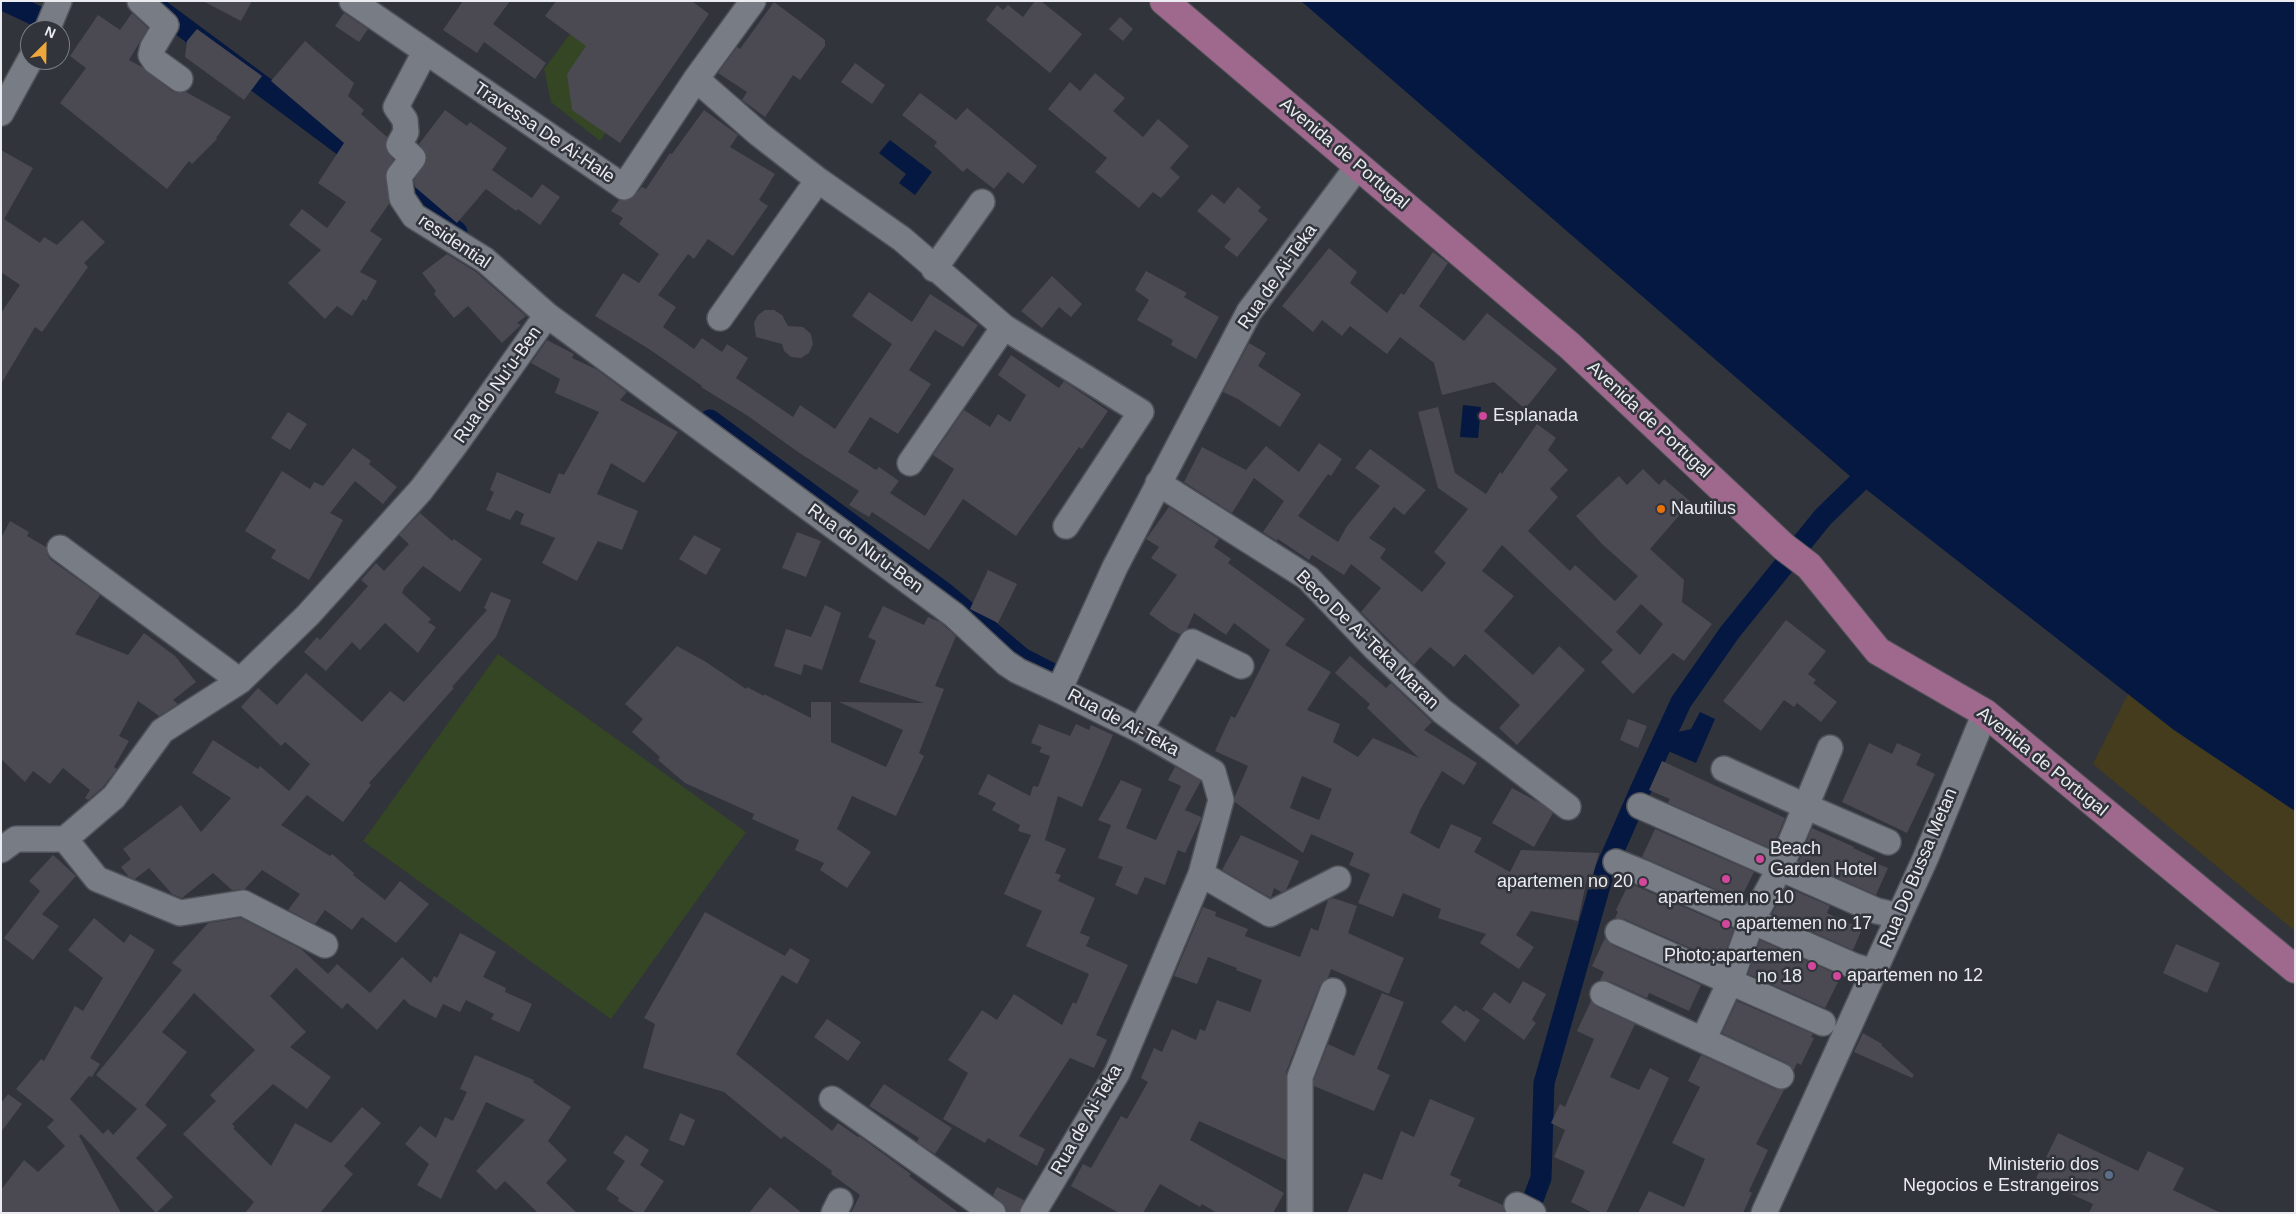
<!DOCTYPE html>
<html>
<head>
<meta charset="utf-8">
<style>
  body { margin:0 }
  #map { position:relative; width:2296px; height:1214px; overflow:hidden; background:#31343b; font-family:Arial,sans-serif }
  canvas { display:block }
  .frame { position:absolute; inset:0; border:2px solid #eaecf1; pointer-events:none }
  .north { position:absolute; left:20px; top:20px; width:50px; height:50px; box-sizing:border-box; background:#31343b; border:1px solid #7b7e84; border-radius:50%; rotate:23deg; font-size:14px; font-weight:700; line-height:20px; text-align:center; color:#eaecf1 }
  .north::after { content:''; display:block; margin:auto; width:18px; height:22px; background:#eea73d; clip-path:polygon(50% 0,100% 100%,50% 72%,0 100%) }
</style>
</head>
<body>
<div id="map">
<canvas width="2296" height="1214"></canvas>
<div class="frame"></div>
<div class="north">N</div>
</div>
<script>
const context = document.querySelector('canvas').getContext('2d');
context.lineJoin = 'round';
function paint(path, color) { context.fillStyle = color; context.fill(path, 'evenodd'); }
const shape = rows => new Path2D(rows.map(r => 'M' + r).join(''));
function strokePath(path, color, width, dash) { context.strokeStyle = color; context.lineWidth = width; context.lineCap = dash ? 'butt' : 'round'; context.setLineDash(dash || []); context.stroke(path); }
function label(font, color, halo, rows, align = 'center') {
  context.font = font + ' Arial,sans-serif'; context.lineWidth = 5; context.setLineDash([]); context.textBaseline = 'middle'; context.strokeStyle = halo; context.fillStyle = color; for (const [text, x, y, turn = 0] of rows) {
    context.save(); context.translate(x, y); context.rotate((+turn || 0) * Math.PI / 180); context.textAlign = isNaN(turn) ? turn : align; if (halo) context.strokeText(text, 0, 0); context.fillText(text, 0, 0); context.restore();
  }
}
paint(shape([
  [595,1,680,23,600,141,551,102,544,69],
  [498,654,746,832,611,1019,363,841]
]), '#354625');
paint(shape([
  [2128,694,2174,730,2295,811,2295,931,2093,764]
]), '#443c1c');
paint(shape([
  [1301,1,2295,1,2295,811,2174,730,1858,483],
  [890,140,932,172,915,195,899,183,906,174,879,153],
  [1463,405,1481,407,1478,438,1460,437],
  [1700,712,1715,719,1696,763,1668,751,1678,732,1691,729]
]), '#051842');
strokePath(shape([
  [5,1,37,16],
  [155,6,365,162],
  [408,193,457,232],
  [710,420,946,594,1022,658,1059,677],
  [1528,1213,1541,1178,1544,1083,1603,875,1639,793,1681,702,1730,632,1823,517,1858,483]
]), '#051842', 21);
paint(shape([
  [203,1,252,1,241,21],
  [463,1,510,1,493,24,546,63,535,79,484,42,477,53,443,30],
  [556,1,692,1,709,14,620,143,572,110,567,74,586,46,545,16],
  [1035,1,1041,1,1082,34,1050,73,986,20,997,5,1003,10,1008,5,1023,17],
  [774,2,825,40,825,46,800,80,793,75,765,117,742,100,747,92,718,73,737,47,740,49],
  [132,13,148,28,129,60,142,67,172,91,179,93,186,92,231,117,216,138,217,139,192,164,189,161,167,189,60,103,86,68,70,56,98,15,120,30],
  [344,13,368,29,359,42,335,26],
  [1120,17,1133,29,1123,41,1109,29],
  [197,29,262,76,244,100,185,57,187,41],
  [305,41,354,83,348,96,364,110,361,114,387,137,386,150,394,160,385,173,389,204,370,231,382,239,360,272,377,281,366,301,363,299,352,316,337,306,325,319,288,283,321,250,289,225,302,209,327,228,346,202,318,183,344,143,271,81],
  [855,63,885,85,872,104,841,82],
  [1095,73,1125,98,1113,111,1143,137,1158,119,1189,146,1170,168,1180,177,1161,198,1153,192,1139,208,1095,172,1107,158,1048,109,1070,82,1080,91],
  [920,93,956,120,967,108,1037,166,1023,184,1008,172,994,189,967,168,963,172,934,146,937,142,902,115],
  [445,110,467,126,470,122,507,148,492,170,532,198,542,184,560,197,540,225,518,209,516,211,486,189,457,223,415,187,414,180,427,160,426,153,419,144],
  [704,110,738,135,730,147,775,174,759,200,768,206,733,256,708,239,694,259,688,254,658,295,676,307,663,327,694,349,702,338,722,352,727,344,748,358,736,378,793,417,800,405,835,429,892,344,852,316,869,292,912,322,930,294,978,325,963,347,935,330,909,370,931,384,898,434,870,417,848,452,876,470,879,467,899,481,890,493,925,516,954,469,933,455,964,410,990,427,998,414,1010,422,1026,395,998,375,1011,355,1059,388,1064,381,1108,411,1082,449,1079,447,1016,536,963,499,929,550,872,512,869,517,849,505,859,491,798,452,748,416,701,387,702,386,649,349,595,316,623,273,639,283,659,254,619,224,623,218,611,211,619,200,630,200,642,187,646,189,670,153,672,154],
  [1,150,33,168,4,219,40,243,44,237,57,245,82,220,105,242,84,263,88,267,42,332,35,327,1,384,1,313,20,285,1,272],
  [1238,187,1261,207,1258,211,1268,219,1237,257,1224,247,1231,239,1197,211,1212,194,1224,204],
  [1329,248,1357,272,1350,283,1387,313,1401,293,1404,295,1433,252,1448,263,1419,306,1464,341,1487,313,1557,369,1525,409,1494,382,1442,395,1434,363,1400,337,1387,354,1350,326,1342,336,1322,320,1313,332,1282,306],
  [447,254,476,272,526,316,517,323,521,325,502,343,468,306,454,318,434,294,436,291,422,273],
  [1146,271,1187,293,1184,297,1219,317,1196,359,1171,345,1173,340,1137,320,1149,300,1135,290],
  [1052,276,1082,304,1071,317,1059,307,1042,328,1021,311],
  [765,310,774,310,782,315,788,326,803,327,811,334,813,344,809,353,801,358,791,357,784,351,782,344,756,337,754,323,758,315],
  [547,340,574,354,572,358,596,369,627,392,620,400,678,432,644,483,611,463,597,494,638,511,622,550,598,541,577,581,542,563,555,538,520,524,524,514,516,510,510,520,486,510,494,492,490,490,497,472,550,494,559,473,564,475,599,412,555,393,560,379,531,363],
  [1249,343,1266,353,1258,366,1301,394,1280,427,1238,399,1223,392],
  [1438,407,1455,473,1486,494,1500,472,1502,474,1537,424,1556,438,1548,450,1568,470,1550,489,1558,497,1528,531,1570,571,1575,565,1615,601,1638,576,1603,545,1576,516,1619,476,1627,485,1643,469,1659,485,1664,479,1691,502,1650,549,1684,580,1682,602,1712,624,1684,661,1673,653,1633,694,1601,662,1613,650,1502,545,1482,571,1514,596,1484,631,1533,675,1559,646,1585,670,1517,745,1499,728,1520,705,1465,654,1454,667,1430,647,1414,665,1361,612,1381,588,1351,564,1344,575,1312,555,1309,560,1278,539,1277,541,1263,532,1284,501,1254,478,1232,513,1184,482,1202,447,1246,470,1266,446,1299,472,1319,443,1342,459,1331,476,1328,474,1298,516,1338,542,1347,526,1380,486,1355,468,1370,449,1426,490,1404,515,1394,507,1369,538,1386,549,1380,558,1422,592,1446,563,1434,552,1468,509,1438,488,1418,412],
  [1641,604,1663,624,1640,655,1616,632],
  [288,412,307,424,290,450,271,438],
  [353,448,371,461,369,464,397,487,383,504,355,481,330,513,343,520,309,580,271,558,276,550,245,531,282,471,310,489,314,482,323,486],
  [1169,507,1219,539,1214,547,1231,559,1228,563,1305,619,1285,645,1331,672,1307,710,1340,724,1333,742,1358,757,1373,738,1419,758,1367,708,1370,704,1335,673,1350,656,1386,688,1391,683,1432,722,1424,730,1477,763,1464,785,1442,771,1420,810,1410,833,1439,849,1451,824,1482,838,1474,852,1510,872,1521,850,1599,853,1593,875,1588,874,1578,921,1531,911,1516,935,1534,947,1519,969,1480,943,1486,934,1438,918,1441,909,1403,893,1393,917,1358,903,1370,874,1349,865,1354,853,1311,834,1303,853,1235,802,1235,796,1248,766,1215,751,1231,716,1235,718,1270,650,1234,623,1226,635,1194,613,1187,629,1180,634,1171,630,1149,614,1177,575,1151,558,1159,547,1146,539],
  [1302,776,1332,789,1319,820,1290,808],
  [420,513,452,541,454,539,482,559,460,592,423,566,404,588,402,593,431,619,428,622,436,627,418,653,385,623,360,650,352,642,326,671,304,652,317,637,320,640,368,586,361,580,376,563,384,571,409,544,399,535],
  [10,521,29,532,27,536,46,547,47,554,51,560,100,595,75,634,128,655,144,633,175,656,196,682,173,700,178,704,159,716,138,701,119,736,129,741,114,767,117,769,103,787,88,800,85,798,90,790,63,768,50,784,33,771,25,782,1,759,1,538],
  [797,532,821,541,806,577,782,568],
  [694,535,721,549,706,575,679,559],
  [988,570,1017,584,998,623,970,609],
  [491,592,511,600,496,637,452,687,454,688,369,783,371,785,343,822,307,795,281,825,330,856,332,854,354,873,353,875,385,900,400,881,429,904,396,943,362,917,352,930,325,910,315,924,288,910,300,894,262,870,245,889,232,890,213,873,182,898,172,894,149,868,135,879,129,877,121,867,131,859,123,849,181,805,201,832,231,798,192,773,213,740,258,769,260,766,289,791,310,764,285,742,281,746,241,707,258,688,277,705,306,673,362,722,390,691,404,702,487,610,484,608],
  [825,605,841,613,822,670,804,664,801,675,774,666,786,629,811,637],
  [883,606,924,625,928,617,940,622,956,636,935,686,944,689,919,753,924,756,896,816,852,796,837,829,871,852,847,888,820,870,824,863,795,850,799,840,752,819,754,814,685,783,658,760,660,757,632,732,643,719,625,704,677,646,706,662,746,689,747,687,764,696,764,694,811,718,811,702,831,702,831,742,886,767,903,730,839,702,924,703,859,682,876,641,868,637],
  [1786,620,1826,651,1808,674,1816,680,1813,683,1837,702,1821,722,1797,703,1794,707,1784,700,1761,731,1723,701],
  [1628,719,1647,726,1638,748,1620,740],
  [1039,724,1070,736,1076,724,1089,730,1091,725,1113,735,1082,807,1058,796,1045,840,1066,849,1055,873,1061,875,1058,881,1095,898,1080,933,1090,937,1086,946,1128,965,1096,1035,1107,1040,1094,1068,1070,1058,1019,1136,1045,1149,1037,1166,988,1138,985,1143,943,1119,968,1073,948,1060,982,1010,997,1020,1014,994,1062,1025,1073,1002,1076,1004,1089,974,1026,946,1042,911,1004,894,1031,835,1018,831,1020,825,992,810,996,803,978,794,988,774,1030,796,1033,786,1038,787,1050,756,1039,752,1042,747,1031,743],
  [1869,743,1892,754,1897,743,1921,754,1916,765,1935,774,1907,833,1842,802],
  [1662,761,1785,818,1772,849,1668,803,1670,799,1649,790],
  [1175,767,1201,781,1185,810,1201,817,1201,819,1185,853,1178,850,1165,885,1145,877,1137,895,1115,885,1123,867,1098,858,1111,825,1098,820,1121,780,1142,789,1126,828,1156,840,1181,786,1168,780],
  [1512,788,1540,803,1553,813,1534,847,1492,823],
  [1812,828,1854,847,1853,848,1875,858,1873,862,1888,868,1876,895,1799,861],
  [1655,829,1754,872,1740,900,1642,857],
  [1241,835,1299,861,1286,890,1281,892,1274,888,1271,898,1222,870],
  [53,855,76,876,42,914,59,926,33,960,4,938,40,891,29,881],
  [1629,883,1734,929,1722,962,1624,919,1615,918,1618,912,1616,910],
  [1786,887,1830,906,1827,913,1862,929,1853,950,1772,914],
  [1333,898,1357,906,1348,933,1404,958,1389,994,1331,969,1328,978,1320,985,1286,1072,1286,1160,1199,1121,1190,1140,1284,1193,1273,1213,1217,1213,1202,1204,1200,1207,1160,1184,1143,1213,1119,1213,1071,1186,1083,1164,1091,1168,1121,1116,1127,1119,1148,1082,1141,1078,1154,1048,1162,1052,1172,1029,1196,1040,1200,1029,1205,1031,1217,1000,1250,1012,1262,980,1236,970,1237,968,1208,957,1197,984,1174,976,1203,907,1216,912,1215,916,1248,929,1245,936,1300,957,1311,928,1318,931,1328,900],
  [705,912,785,956,790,948,810,960,797,984,782,975,736,1054,832,1131,838,1123,858,1137,859,1136,911,1174,909,1176,959,1213,851,1213,860,1195,831,1174,832,1171,784,1136,781,1139,724,1092,643,1068,655,1024,644,1018],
  [94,918,124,943,130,934,155,950,90,1058,100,1064,92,1077,89,1076,70,1099,103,1134,108,1129,113,1135,137,1109,96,1075,182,970,172,963,208,923,241,918,301,949,328,974,337,964,370,993,402,957,431,983,434,976,437,978,460,933,496,952,483,977,506,988,505,992,532,1004,519,1032,491,1019,494,1014,466,1000,460,1012,443,1004,436,1018,410,1005,404,999,377,1030,347,1003,342,1009,296,968,270,996,306,1032,290,1047,331,1077,307,1109,273,1084,232,1124,235,1127,233,1128,271,1166,295,1123,331,1143,362,1107,381,1123,344,1166,353,1174,320,1213,245,1213,254,1202,183,1134,216,1101,210,1095,255,1050,194,993,162,1032,187,1052,145,1105,167,1125,136,1158,173,1197,156,1213,81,1134,79,1136,121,1213,1,1213,1,1190,24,1160,38,1172,65,1146,47,1127,54,1120,16,1089,41,1059,44,1061,75,1006,83,1011,103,978,68,950],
  [1605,938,1612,945,1701,985,1689,1011,1649,993,1647,998,1609,981,1600,980,1604,972,1592,966],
  [1760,940,1841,976,1825,1008,1748,974],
  [2176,944,2220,963,2207,993,2163,973],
  [1523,981,1546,994,1532,1020,1536,1023,1524,1040,1482,1009,1494,992,1510,1004],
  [1382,993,1404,1002,1377,1069,1390,1075,1374,1111,1314,1086,1314,1080,1328,1044,1354,1056],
  [1591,1001,1597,1007,1635,1024,1610,1077,1639,1090,1650,1068,1669,1078,1606,1213,1593,1213,1571,1202,1585,1171,1554,1157,1565,1130,1551,1123,1560,1104,1565,1107,1594,1039,1577,1031],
  [1737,1001,1813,1034,1811,1037,1814,1038,1801,1065,1797,1063,1794,1070,1787,1063,1722,1033],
  [1455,1005,1464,1012,1466,1010,1480,1020,1465,1042,1441,1022],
  [827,1019,861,1042,848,1061,814,1037],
  [1863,1033,1882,1044,1881,1045,1914,1075,1912,1078,1854,1052],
  [475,1055,534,1080,533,1082,571,1107,548,1141,567,1160,546,1183,577,1213,538,1213,505,1181,496,1190,476,1171,525,1120,486,1102,441,1199,417,1185,429,1164,405,1144,420,1126,436,1138,445,1117,453,1121,467,1092,460,1089],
  [1701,1055,1775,1089,1784,1090,1756,1144,1768,1150,1749,1191,1752,1193,1743,1213,1638,1213,1649,1191,1684,1207,1705,1159,1672,1143,1700,1087,1688,1081],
  [884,1084,952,1128,935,1154,917,1142,919,1138,869,1106],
  [8,1094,22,1104,1,1132,1,1103],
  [1430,1099,1475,1118,1450,1175,1461,1180,1458,1186,1503,1205,1505,1213,1347,1213,1364,1173,1382,1180,1401,1131,1414,1137],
  [680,1113,695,1120,684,1146,669,1140],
  [2058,1133,2138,1171,2148,1151,2184,1168,2173,1190,2221,1213,2089,1213,2093,1204,2036,1178],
  [626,1135,649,1150,640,1165,664,1181,643,1213,636,1213,618,1201,619,1198,606,1189,625,1161,613,1153],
  [770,1187,802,1213,749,1213],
  [997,1187,1024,1200,1019,1213,1007,1213,1006,1207,993,1195]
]), '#4b4a52');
const minor = shape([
  [140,1,166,25,153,47,151,55,155,61,180,79],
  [352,1,624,187,696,79,753,1],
  [47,30,59,1],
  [425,52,396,107,405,120,406,132,399,145,413,158,399,176,402,198,414,216,485,260,547,315],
  [696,79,759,134,818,180,902,239,1004,327,1141,412,1066,526],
  [1,113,30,60],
  [934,269,982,202],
  [720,318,818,180],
  [910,463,1004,327],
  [1158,483,1308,578,1376,649,1442,711,1568,807],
  [60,548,240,681],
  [1140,730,1192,642,1241,666],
  [1724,769,1805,806,1888,842],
  [1640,806,1877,911,1899,916],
  [65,839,97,879,180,913,243,903,325,945],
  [1,850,16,839,65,839,114,797,162,731,240,681,308,615,421,490,455,445,547,315,954,615,1006,663,1018,671,1059,690],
  [1616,862,1641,872,1854,966,1874,972],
  [1201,874,1270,914,1338,879],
  [1618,932,1823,1023],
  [1603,994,1781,1076],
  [1703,1040,1730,982,1752,920,1780,868,1830,748],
  [832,1099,993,1213],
  [1517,1205,1533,1213],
  [834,1213,840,1201],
  [1033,1213,1117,1073,1201,874,1221,800,1213,772,1140,730,1059,690,1115,567,1249,312,1358,166],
  [1300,1213,1300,1077,1333,991],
  [1764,1213,1926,857,1985,713]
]);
const major = shape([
  [1164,1,1570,346,1784,547,1809,566,1878,651,1985,713,2295,969]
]);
strokePath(minor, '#4f5258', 28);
strokePath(major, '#4f5258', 30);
strokePath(minor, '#787c84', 25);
strokePath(major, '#9f688d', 28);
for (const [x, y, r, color] of [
  [1483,416,5,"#d1479c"],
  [1661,509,5,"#e8710a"],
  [1760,859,5,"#d1479c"],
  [1726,879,5,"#d1479c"],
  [1643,882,5,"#d1479c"],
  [1726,924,5,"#d1479c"],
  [1812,966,5,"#d1479c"],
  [1837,976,5,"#d1479c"],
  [2109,1175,5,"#5c6f8a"]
]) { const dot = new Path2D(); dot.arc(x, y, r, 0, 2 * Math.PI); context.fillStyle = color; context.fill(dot); strokePath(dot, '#31343b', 2); }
label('18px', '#eaecf1', '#31343b', [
  ["Travessa De Ai-Hale",544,133,34],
  ["Avenida de Portugal",1344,154,40],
  ["residential",454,242,34],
  ["Rua de Ai-Teka",1278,277,-55],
  ["Rua do Nu'u-Ben",498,385,-55],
  ["Avenida de Portugal",1649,420,43],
  ["Rua do Nu'u-Ben",865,549,36],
  ["Beco De Ai-Teka Maran",1367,640,44],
  ["Rua de Ai-Teka",1123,723,28],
  ["Avenida de Portugal",2042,762,39],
  ["Rua Do Bussa Metan",1919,868,-67],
  ["Rua de Ai-Teka",1087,1120,-60]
]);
label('18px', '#eaecf1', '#31343b', [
  ["Esplanada",1493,416],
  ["Nautilus",1671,509],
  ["Beach",1770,849],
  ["Garden Hotel",1770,870],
  ["apartemen no 20",1633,882,"right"],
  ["apartemen no 10",1726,898,"center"],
  ["apartemen no 17",1736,924],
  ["Photo;apartemen",1802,956,"right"],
  ["no 18",1802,977,"right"],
  ["apartemen no 12",1847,976],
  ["Ministerio dos",2099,1165,"right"],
  ["Negocios e Estrangeiros",2099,1186,"right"]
], 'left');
</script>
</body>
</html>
